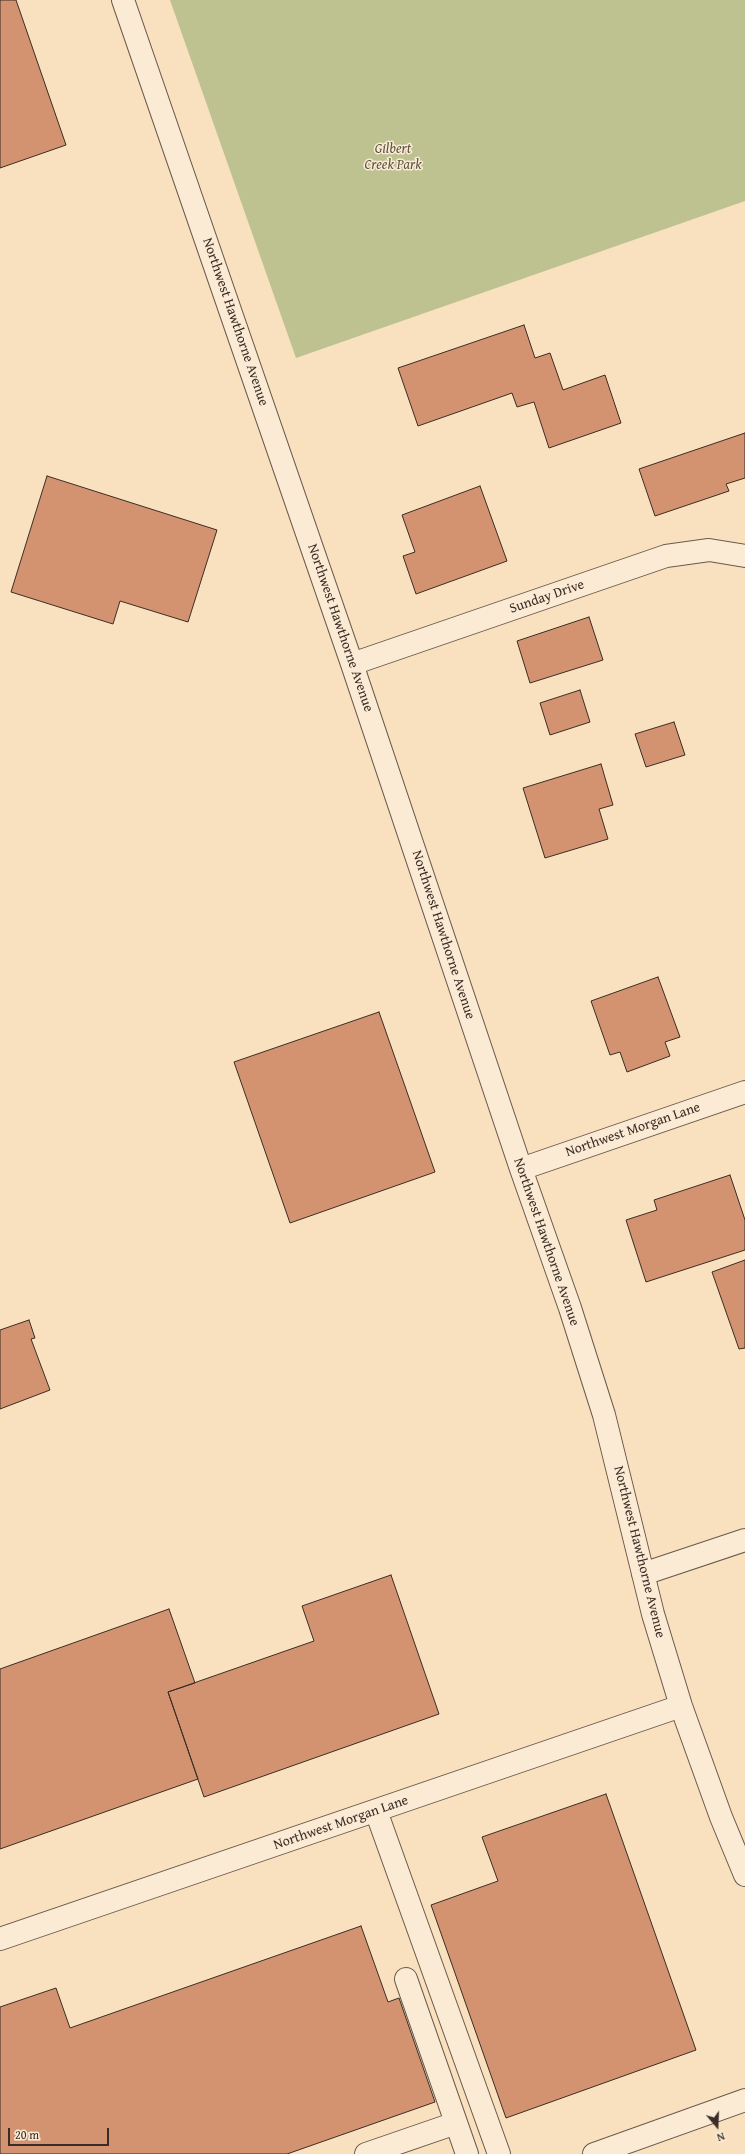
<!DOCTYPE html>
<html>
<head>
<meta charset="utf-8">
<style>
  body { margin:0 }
  #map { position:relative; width:745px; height:2154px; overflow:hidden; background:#f9e0be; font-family:"Gentium Book Plus",serif }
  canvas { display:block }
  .north { position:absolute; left:697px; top:2106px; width:40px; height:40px; -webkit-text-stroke:3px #fbebd5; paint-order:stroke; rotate:161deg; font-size:11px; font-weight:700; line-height:16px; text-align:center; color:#3b2d26 }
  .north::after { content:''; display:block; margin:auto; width:14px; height:18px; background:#3b2d26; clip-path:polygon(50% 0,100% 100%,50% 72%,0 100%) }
  .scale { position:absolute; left:8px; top:2128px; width:101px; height:18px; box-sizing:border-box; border:2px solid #3b2d26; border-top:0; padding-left:5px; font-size:12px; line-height:14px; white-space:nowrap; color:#3b2d26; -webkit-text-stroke:3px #fbebd5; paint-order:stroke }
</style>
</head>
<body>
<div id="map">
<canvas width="745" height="2154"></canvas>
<div class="north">N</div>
<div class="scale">20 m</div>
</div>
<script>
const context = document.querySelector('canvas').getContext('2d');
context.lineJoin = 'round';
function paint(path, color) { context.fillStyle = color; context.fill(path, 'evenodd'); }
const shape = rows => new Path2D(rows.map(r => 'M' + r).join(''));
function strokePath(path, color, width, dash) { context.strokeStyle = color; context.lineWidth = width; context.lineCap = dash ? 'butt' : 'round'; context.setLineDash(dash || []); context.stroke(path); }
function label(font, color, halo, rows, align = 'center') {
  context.font = font + ' "Gentium Book Plus",serif'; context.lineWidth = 3; context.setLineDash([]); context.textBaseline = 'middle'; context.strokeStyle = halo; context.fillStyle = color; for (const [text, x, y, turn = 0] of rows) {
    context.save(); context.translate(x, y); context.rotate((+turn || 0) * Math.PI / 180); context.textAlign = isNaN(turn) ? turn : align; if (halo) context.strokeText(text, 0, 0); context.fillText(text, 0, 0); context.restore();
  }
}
paint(shape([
  [170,0,745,0,745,201,296,358]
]), '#bec291');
const building = shape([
  [0,0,16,0,66,145,0,168,0,0],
  [524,325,535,358,550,353,563,390,605,375,621,423,549,448,534,402,517,407,512,393,418,426,398,368,524,325],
  [745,433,745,478,726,484,729,491,655,516,639,469,745,433],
  [47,476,217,530,188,622,120,601,113,624,11,592,47,476],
  [480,486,507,561,416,594,403,556,415,552,402,515,480,486],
  [589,617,603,660,530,683,517,641,589,617],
  [580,690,590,722,550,735,540,703,580,690],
  [674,722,685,755,646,767,635,734,674,722],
  [601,764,613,805,599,809,608,839,545,858,523,788,601,764],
  [658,977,680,1037,665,1042,670,1056,627,1072,620,1052,610,1055,591,1001,658,977],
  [379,1012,435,1172,290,1223,234,1062,379,1012],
  [730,1175,745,1220,745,1250,646,1282,626,1220,657,1210,654,1200,730,1175],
  [745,1260,745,1348,739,1349,712,1272,745,1260],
  [29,1320,35,1338,31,1339,50,1390,0,1409,0,1330,29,1320],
  [391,1575,439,1714,204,1797,168,1692,314,1641,302,1606,391,1575],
  [169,1609,195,1683,168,1692,198,1779,0,1849,0,1669,169,1609],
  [606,1794,696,2050,506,2118,431,1905,498,1881,482,1837,606,1794],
  [361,1926,388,2002,399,1998,435,2102,287,2154,0,2154,0,2007,56,1988,70,2028,361,1926]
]);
paint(building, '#d39370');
strokePath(building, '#3b2d26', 1);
const minor = shape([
  [123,0,352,664,521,1169,570,1308,604,1415,653,1614,681,1706,721,1817,745,1875],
  [352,664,666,556,709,550,745,556],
  [521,1169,745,1092],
  [643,1574,745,1540],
  [376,1811,499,2154],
  [0,1939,681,1706],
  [406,1979,467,2154],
  [366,2154,456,2123],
  [594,2154,745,2100]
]);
strokePath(minor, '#6a5a4c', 24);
strokePath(minor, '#fbebd5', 22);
label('italic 14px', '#5c5241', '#fbebd5', [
  ["Gilbert",393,149],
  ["Creek Park",393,165]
]);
label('14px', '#3b2d26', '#fbebd5', [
  ["Northwest Hawthorne Avenue",235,322,71],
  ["Sunday Drive",547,597,-19],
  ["Northwest Hawthorne Avenue",340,628,71],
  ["Northwest Hawthorne Avenue",443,935,72],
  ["Northwest Morgan Lane",633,1130,-19],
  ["Northwest Hawthorne Avenue",546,1242,71],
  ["Northwest Hawthorne Avenue",639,1552,76],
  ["Northwest Morgan Lane",341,1823,-19]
]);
</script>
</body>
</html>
